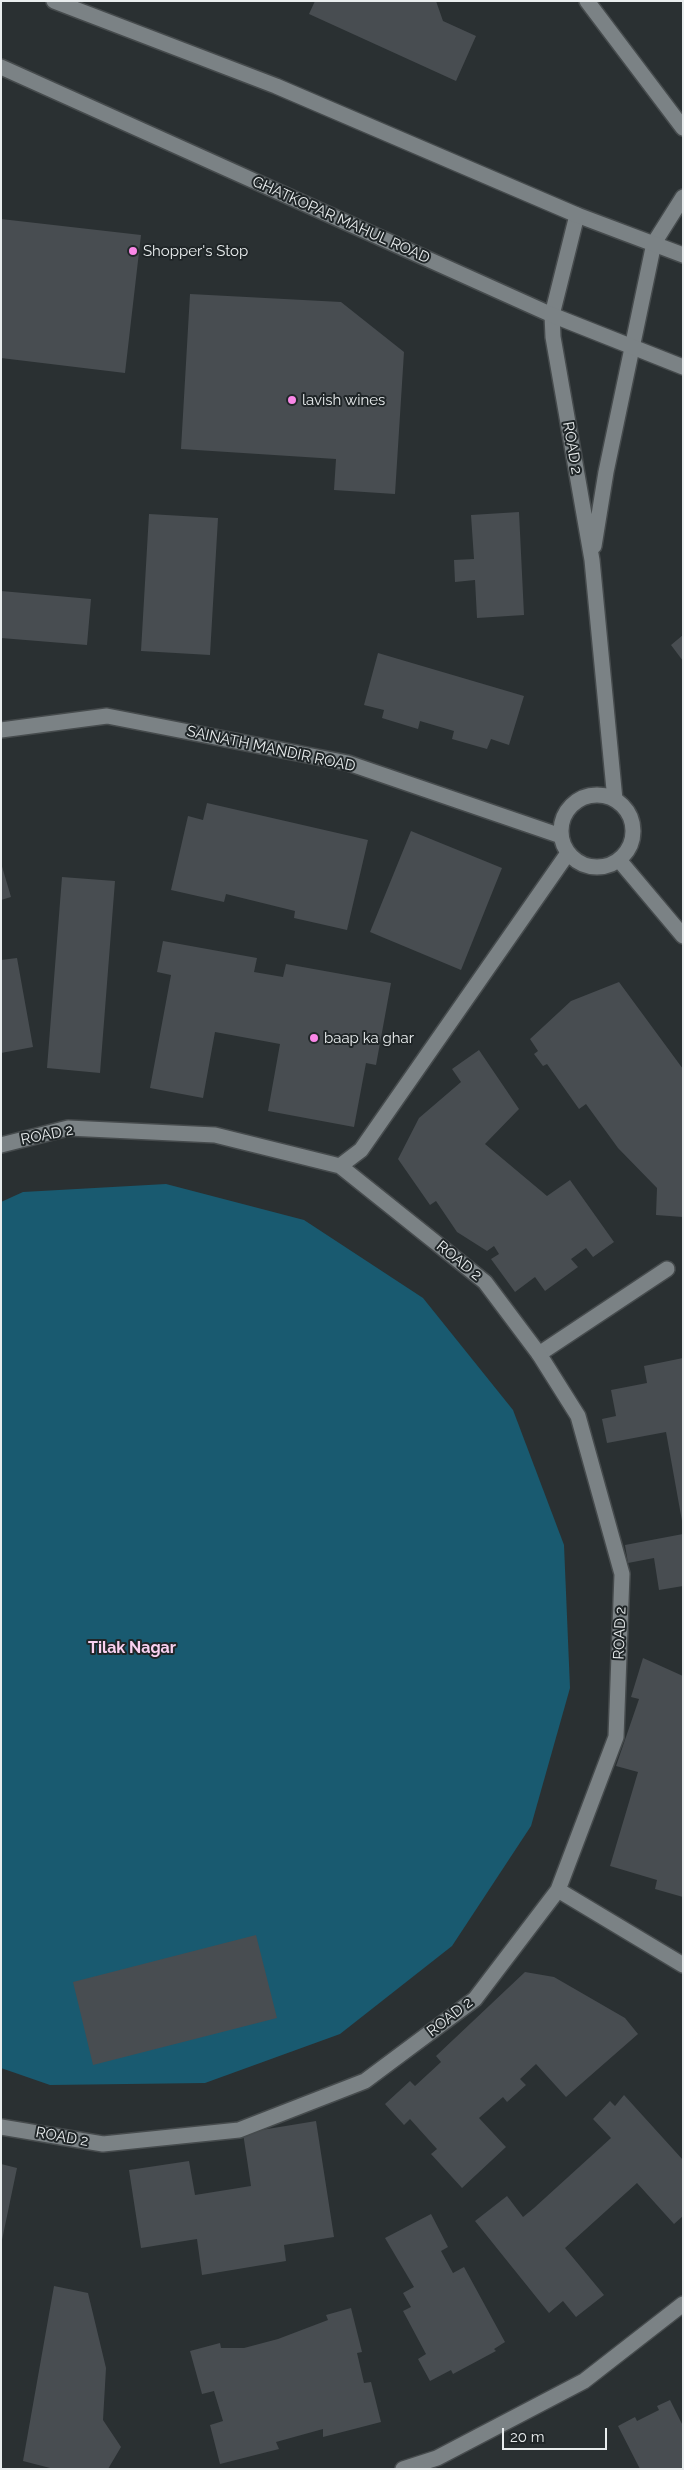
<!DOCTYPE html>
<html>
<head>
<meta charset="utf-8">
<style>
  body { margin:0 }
  #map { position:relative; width:684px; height:2470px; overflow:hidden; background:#2a3032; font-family:Raleway,sans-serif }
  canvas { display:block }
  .frame { position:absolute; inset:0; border:2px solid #e9edee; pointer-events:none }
  .scale { position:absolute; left:502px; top:2428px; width:105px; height:22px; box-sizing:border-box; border:2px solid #e9edee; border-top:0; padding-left:6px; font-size:15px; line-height:18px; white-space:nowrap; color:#e9edee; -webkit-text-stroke:4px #202628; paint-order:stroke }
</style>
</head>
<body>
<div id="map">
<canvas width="684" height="2470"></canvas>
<div class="frame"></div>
<div class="scale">20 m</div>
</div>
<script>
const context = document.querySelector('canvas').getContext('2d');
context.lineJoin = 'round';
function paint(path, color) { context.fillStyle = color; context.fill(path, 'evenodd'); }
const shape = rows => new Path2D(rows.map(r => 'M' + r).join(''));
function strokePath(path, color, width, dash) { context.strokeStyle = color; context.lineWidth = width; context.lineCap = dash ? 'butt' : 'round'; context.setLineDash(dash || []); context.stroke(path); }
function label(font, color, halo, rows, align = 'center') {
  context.font = font + ' Raleway,sans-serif'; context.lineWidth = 4; context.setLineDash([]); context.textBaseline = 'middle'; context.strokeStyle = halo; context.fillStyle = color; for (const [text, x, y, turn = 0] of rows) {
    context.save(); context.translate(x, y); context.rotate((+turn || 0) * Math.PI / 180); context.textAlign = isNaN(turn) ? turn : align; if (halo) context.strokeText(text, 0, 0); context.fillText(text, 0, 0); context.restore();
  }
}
paint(shape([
  [166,1184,304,1220,423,1298,513,1410,564,1545,570,1688,531,1826,452,1946,340,2034,205,2083,50,2085,1,2068,1,1202,23,1192]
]), '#195a70');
paint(shape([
  [315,1,436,1,443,21,476,36,456,81,309,14],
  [1,219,141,235,125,373,1,358],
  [190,294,341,302,404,352,395,494,334,490,336,459,181,449],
  [519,512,524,615,477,618,475,580,455,582,454,560,474,559,471,515],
  [149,514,218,518,210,655,141,651],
  [1,591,91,599,87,645,1,638],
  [683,635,683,661,671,645],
  [378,653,524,696,509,745,491,739,487,749,452,739,454,731,420,721,418,729,382,718,384,710,364,705],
  [207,803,368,840,347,930,294,918,295,911,226,894,224,902,171,890,188,816,203,820],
  [411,831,502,868,461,970,370,932],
  [1,863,11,897,1,900],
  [62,877,115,881,100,1073,47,1068],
  [163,941,257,958,254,972,283,977,286,964,391,983,376,1065,366,1063,354,1127,268,1111,280,1044,215,1032,203,1098,150,1088,171,975,157,972],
  [17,958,33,1047,1,1053,1,960],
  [619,982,683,1069,683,1217,656,1215,657,1188,618,1148,586,1104,579,1109,547,1064,543,1066,534,1054,538,1051,530,1039,571,1001],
  [479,1050,519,1109,485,1144,547,1196,570,1180,614,1242,593,1257,586,1248,571,1259,578,1267,545,1291,535,1277,515,1292,491,1259,499,1254,494,1246,487,1251,457,1232,436,1201,430,1205,398,1159,419,1118,461,1082,452,1069],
  [683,1358,683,1521,682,1521,666,1432,607,1443,602,1419,616,1416,611,1390,647,1383,644,1366],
  [683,1534,683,1586,659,1590,654,1558,628,1563,625,1545],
  [643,1658,683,1676,683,1897,655,1889,657,1880,610,1866,638,1772,616,1766,639,1699,631,1697],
  [256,1935,277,2018,93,2065,73,1982],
  [525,1972,554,1977,625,2018,638,2034,566,2097,536,2064,520,2079,526,2085,507,2102,503,2097,479,2118,506,2147,462,2188,431,2154,437,2149,410,2119,404,2125,385,2104,410,2081,415,2086,441,2062,436,2056],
  [624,2095,683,2160,683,2216,674,2224,637,2183,565,2248,604,2295,576,2317,563,2301,549,2313,475,2221,507,2196,523,2217,534,2208,611,2138,593,2119,610,2101,615,2106],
  [316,2121,334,2237,284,2245,286,2261,202,2275,197,2239,141,2248,129,2170,189,2161,195,2195,251,2186,243,2133],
  [1,2164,17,2168,2,2240,1,2240],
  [431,2214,448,2247,441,2251,453,2273,464,2267,505,2342,494,2349,496,2351,453,2374,451,2370,430,2381,418,2359,426,2354,403,2311,411,2307,403,2293,414,2287,385,2238],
  [54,2286,88,2293,106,2368,103,2420,121,2447,108,2469,54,2469,23,2461],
  [351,2308,362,2352,357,2353,364,2383,371,2382,381,2422,323,2437,323,2429,276,2442,279,2449,220,2464,210,2425,223,2421,214,2391,202,2394,190,2351,220,2343,221,2348,244,2348,278,2339,328,2320,326,2315],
  [670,2400,683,2426,683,2469,640,2469,618,2426,635,2417,637,2421,659,2410,657,2406]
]), '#484d51');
const lane = shape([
  [539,1354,667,1269]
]);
const street = shape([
  [587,1,683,128],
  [577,215,552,315,553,337,592,560,615,800],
  [594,546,606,472,654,243,683,197],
  [1,730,107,716,348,763,561,836],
  '561 831a36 36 0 1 1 72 0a36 36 0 1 1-72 0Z',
  [619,860,683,936],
  [1,1145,68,1128,215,1135,340,1166,485,1282,539,1354,578,1416,622,1574,616,1737,558,1890,475,1999,365,2081,239,2130,103,2144,1,2127],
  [340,1166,361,1150,568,853],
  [558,1890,683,1965],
  [403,2469,437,2458,584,2381,683,2304]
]);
const secondary = shape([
  [54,1,276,86,577,215,683,255],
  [1,67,552,315,683,367]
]);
strokePath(lane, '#464b4d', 18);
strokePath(street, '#464b4d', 18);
strokePath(secondary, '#464b4d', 18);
strokePath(lane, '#7b8285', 15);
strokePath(street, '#7b8285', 15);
strokePath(secondary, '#7b8285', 15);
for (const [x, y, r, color] of [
  [133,251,5,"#fa87e7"],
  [292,400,5,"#fa87e7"],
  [314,1038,5,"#fa87e7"]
]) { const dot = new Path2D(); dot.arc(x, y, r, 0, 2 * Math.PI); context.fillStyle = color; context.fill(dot); strokePath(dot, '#202628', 2); }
label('15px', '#e9edee', '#202628', [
  ["GHATKOPAR MAHUL ROAD",341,220,24],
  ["ROAD 2",572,448,80],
  ["SAINATH MANDIR ROAD",271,749,12],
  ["ROAD 2",47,1135,-11],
  ["ROAD 2",459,1261,39],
  ["ROAD 2",620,1633,-88],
  ["ROAD 2",450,2017,-38],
  ["ROAD 2",62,2137,10]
]);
label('15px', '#e9edee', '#202628', [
  ["Shopper's Stop",143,251],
  ["lavish wines",302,400],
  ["baap ka ghar",324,1038]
], 'left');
label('bold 16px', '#f9d1f0', '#202628', [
  ["Tilak Nagar",132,1648]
]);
</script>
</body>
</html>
